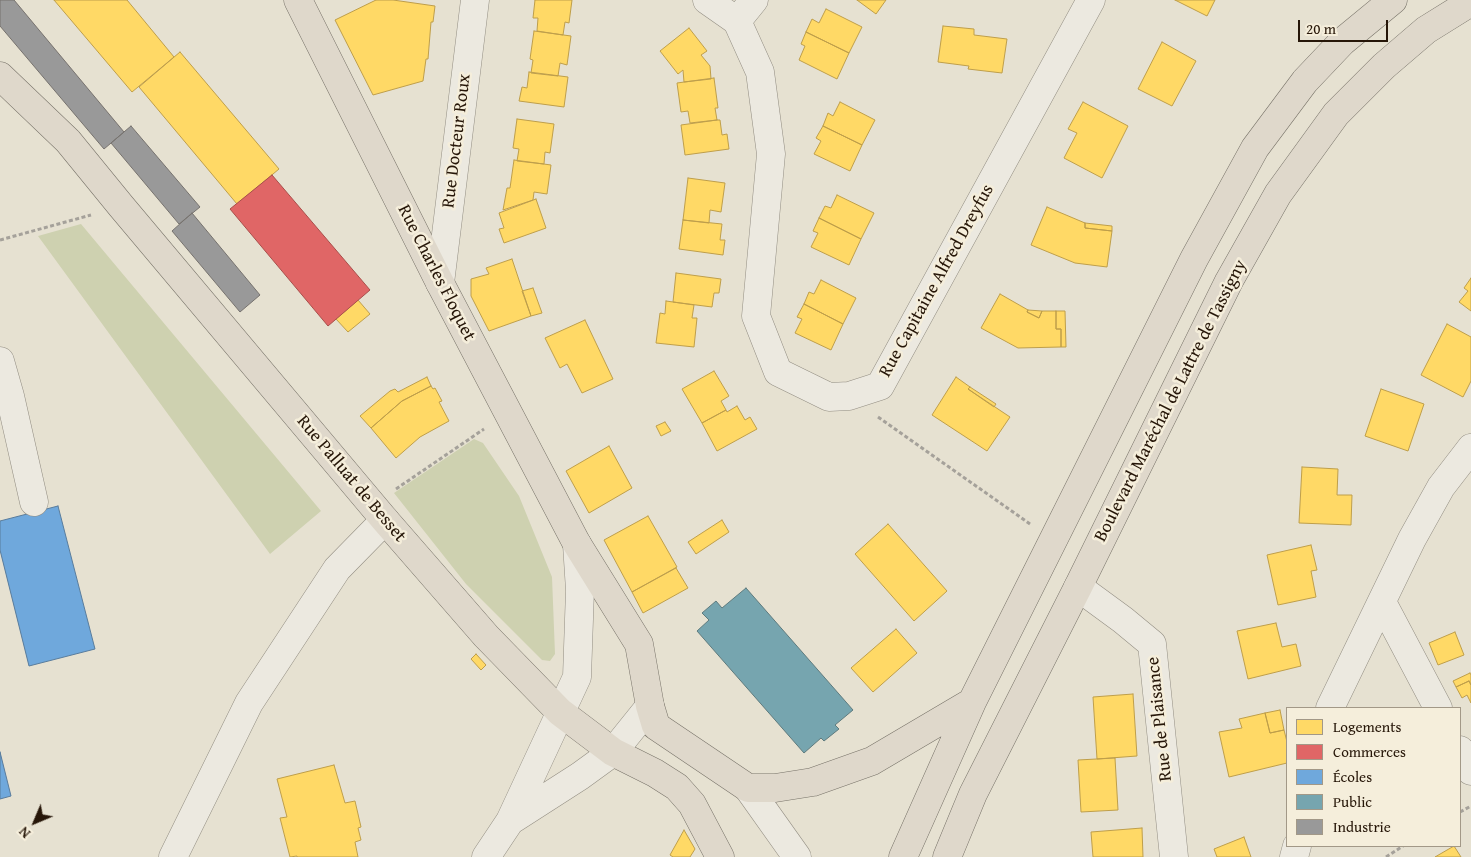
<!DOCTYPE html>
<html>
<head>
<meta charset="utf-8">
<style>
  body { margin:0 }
  #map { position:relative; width:1471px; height:857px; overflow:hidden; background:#e6e1d1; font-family:"Gentium Book Plus",serif }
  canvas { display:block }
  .legend { position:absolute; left:1286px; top:707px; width:175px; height:140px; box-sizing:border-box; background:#f5eedb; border:1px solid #a29887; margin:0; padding:6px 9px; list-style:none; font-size:15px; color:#261608 }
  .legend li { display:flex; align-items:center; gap:10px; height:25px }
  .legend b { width:25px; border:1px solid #a29887 }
  .north { position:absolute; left:10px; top:797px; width:50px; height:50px; -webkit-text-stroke:4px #f5eedb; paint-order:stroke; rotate:225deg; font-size:14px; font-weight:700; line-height:20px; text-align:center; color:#261608 }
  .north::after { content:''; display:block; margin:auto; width:18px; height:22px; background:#261608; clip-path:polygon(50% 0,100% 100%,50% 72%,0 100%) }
  .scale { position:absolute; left:1298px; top:20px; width:90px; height:22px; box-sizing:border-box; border:2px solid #261608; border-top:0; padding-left:6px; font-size:15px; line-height:18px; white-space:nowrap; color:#261608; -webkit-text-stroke:4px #f5eedb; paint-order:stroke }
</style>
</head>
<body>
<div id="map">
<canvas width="1471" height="857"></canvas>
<ul class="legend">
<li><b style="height:14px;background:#ffd966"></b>Logements</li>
<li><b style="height:14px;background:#e06666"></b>Commerces</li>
<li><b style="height:14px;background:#6fa8dc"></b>Écoles</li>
<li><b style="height:14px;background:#76a5af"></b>Public</li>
<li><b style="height:14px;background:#999"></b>Industrie</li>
</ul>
<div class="north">N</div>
<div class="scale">20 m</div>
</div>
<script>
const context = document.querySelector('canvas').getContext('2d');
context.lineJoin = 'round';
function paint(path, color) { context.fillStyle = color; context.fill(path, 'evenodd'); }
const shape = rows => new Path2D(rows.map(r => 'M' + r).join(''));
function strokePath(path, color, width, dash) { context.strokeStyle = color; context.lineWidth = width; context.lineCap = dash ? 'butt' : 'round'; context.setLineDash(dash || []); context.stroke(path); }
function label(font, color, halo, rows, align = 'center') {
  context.font = font + ' "Gentium Book Plus",serif'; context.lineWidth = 5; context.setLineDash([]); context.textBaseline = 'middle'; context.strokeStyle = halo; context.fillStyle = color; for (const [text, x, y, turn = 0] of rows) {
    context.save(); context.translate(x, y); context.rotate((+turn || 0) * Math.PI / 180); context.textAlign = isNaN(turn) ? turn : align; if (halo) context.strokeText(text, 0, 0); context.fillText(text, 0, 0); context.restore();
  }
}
paint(shape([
  [81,224,321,511,270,554,38,236],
  [474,439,483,443,519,496,552,577,555,654,550,661,542,660,466,584,394,493]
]), '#ced1b0');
const homes = shape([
  [54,0,127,0,174,57,132,92,54,0],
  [376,0,393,0,435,6,433,22,431,22,428,59,426,59,423,81,373,95,335,20,376,0],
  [535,0,572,0,569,23,565,22,563,35,537,31,538,18,533,18,535,0],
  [857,0,886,0,876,14,857,0],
  [1175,0,1215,0,1207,16,1175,0],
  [826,9,862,27,849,53,806,32,812,19,819,23,826,9],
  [943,26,974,29,974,35,1007,39,1002,73,968,69,969,66,938,62,943,26],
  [689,28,707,51,701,55,710,66,711,79,684,82,683,70,678,74,660,51,689,28],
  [534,31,571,36,567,65,560,63,558,76,531,73,533,60,530,59,534,31],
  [806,32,849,53,837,79,799,60,805,46,801,44,806,32],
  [1162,42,1196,61,1172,106,1138,89,1162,42],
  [180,52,279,169,237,204,139,87,180,52],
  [529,72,568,77,564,107,519,101,522,87,527,88,529,72],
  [714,78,718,108,715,108,717,120,690,123,688,111,681,112,677,83,714,78],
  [840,102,875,120,862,145,823,126,828,113,833,116,840,102],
  [1083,102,1128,126,1102,178,1064,158,1077,133,1068,129,1083,102],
  [517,119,554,124,550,153,545,152,544,164,517,161,519,149,513,148,517,119],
  [717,120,720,120,722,135,727,134,729,149,685,155,681,125,717,120],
  [823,126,862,145,850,171,814,154,821,141,816,138,823,126],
  [514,160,551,165,547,194,534,192,533,200,503,210,507,188,510,188,514,160],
  [688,178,725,183,721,212,710,210,709,223,683,220,688,178],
  [837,195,874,213,861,239,819,218,825,206,831,208,837,195],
  [536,199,546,228,504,243,499,229,504,228,499,213,536,199],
  [1047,207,1085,223,1085,228,1112,231,1107,267,1075,263,1031,245,1047,207],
  [819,218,861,239,849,265,811,247,818,233,813,231,819,218],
  [683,220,722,224,720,240,725,240,723,255,679,249,683,220],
  [1085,223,1112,226,1112,231,1085,228,1085,223],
  [512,259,531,316,489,331,471,296,471,279,489,274,486,268,512,259],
  [676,273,721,279,719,293,714,293,712,307,673,302,676,273],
  [1471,278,1471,311,1459,302,1468,291,1464,288,1471,278],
  [821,280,856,298,843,324,804,304,809,292,814,294,821,280],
  [533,288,542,313,531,316,522,291,533,288],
  [1000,294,1028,310,1027,312,1039,318,1042,311,1056,311,1056,329,1061,329,1061,347,1018,348,981,328,1000,294],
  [358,300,370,314,348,332,336,319,358,300],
  [666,301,694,305,692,318,697,318,694,347,656,343,660,313,665,314,666,301],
  [804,304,843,324,831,350,795,333,802,319,797,317,804,304],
  [1028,310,1042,311,1039,318,1027,312,1028,310],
  [1056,311,1065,311,1066,347,1061,347,1061,329,1056,329,1056,311],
  [585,320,613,379,582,393,567,364,560,368,545,338,585,320],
  [1447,324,1471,337,1471,381,1463,397,1421,375,1447,324],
  [714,371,729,396,721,401,726,410,702,423,682,389,714,371],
  [427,377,431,386,402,401,371,428,360,416,390,391,395,389,398,392,427,377],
  [956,377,970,387,968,389,1010,417,987,451,932,415,956,377],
  [431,386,433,389,435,388,442,401,439,402,449,421,420,437,396,458,371,428,402,401,431,386],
  [970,387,996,404,994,407,968,389,970,387],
  [1381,389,1424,404,1408,451,1365,436,1381,389],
  [737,406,745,420,750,417,757,429,717,451,702,423,726,410,727,412,737,406],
  [665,422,671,431,661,436,656,426,665,422],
  [609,446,632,488,589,513,566,471,609,446],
  [1302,467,1338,469,1337,495,1352,495,1351,525,1299,523,1302,467],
  [648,516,677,567,632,592,604,540,648,516],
  [722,520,729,532,696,554,688,542,722,520],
  [888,524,947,591,914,621,855,554,888,524],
  [1311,545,1317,570,1311,571,1316,597,1278,605,1267,555,1311,545],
  [676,568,688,588,643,613,632,592,676,568],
  [1276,623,1282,647,1296,644,1301,666,1248,679,1237,631,1276,623],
  [896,629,917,653,873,692,851,668,896,629],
  [1455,632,1464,655,1438,665,1429,643,1455,632],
  [476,654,486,665,481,670,471,659,476,654],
  [1470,673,1471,675,1471,685,1469,681,1456,687,1453,681,1470,673],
  [1469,681,1471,685,1471,703,1467,695,1462,698,1456,687,1469,681],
  [1133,694,1137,756,1097,759,1093,697,1133,694],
  [1280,710,1284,730,1270,733,1265,713,1280,710],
  [1265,713,1270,733,1284,730,1287,742,1287,763,1229,777,1219,732,1242,728,1239,719,1265,713],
  [1115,758,1118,810,1081,812,1078,760,1115,758],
  [334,765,345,803,355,801,361,827,358,828,361,840,355,842,358,857,297,857,297,856,290,857,280,818,287,817,277,779,334,765],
  [1142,828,1143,857,1093,857,1091,832,1142,828],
  [684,830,695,849,690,857,673,857,670,855,684,830],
  [1244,837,1251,857,1217,857,1214,849,1244,837],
  [1454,846,1461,857,1435,857,1454,846]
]);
paint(homes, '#ffd966');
strokePath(homes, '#be9e4a', 1);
const shops = shape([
  [272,175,370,290,328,326,230,209,272,175]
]);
paint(shops, '#e06666');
strokePath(shops, '#a84e4a', 1);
const schools = shape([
  [58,506,95,649,29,666,0,550,0,521,58,506],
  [0,752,11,796,0,799,0,752]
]);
paint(schools, '#6fa8dc');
strokePath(schools, '#597c9c', 1);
const public = shape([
  [746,588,853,710,835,725,839,729,824,741,821,738,804,753,697,631,709,620,702,613,716,601,722,608,746,588]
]);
paint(public, '#76a5af');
strokePath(public, '#5e7a7d', 1);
const industry = shape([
  [0,0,14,0,124,132,104,149,0,26,0,0],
  [131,126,200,207,179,224,111,143,131,126],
  [192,213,260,295,240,312,172,231,192,213]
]);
paint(industry, '#999');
strokePath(industry, '#76726e', 1);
const minor = shape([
  [707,0,737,21,760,72,771,154,756,316,778,372,829,397,849,396,880,386,1091,0],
  [737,21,754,0],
  [440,283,475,0],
  [0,361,10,396,34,502],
  [1078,587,1123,620,1152,644,1174,857],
  [1382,602,1438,708],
  [1330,708,1412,539,1441,487,1471,448],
  [1460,750,1471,771],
  [748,788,797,857],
  [510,821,580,776,613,752,650,706],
  [173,857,249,703,337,569,385,520],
  [486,857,510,821,577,677,580,590,577,544],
  [1294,857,1297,846]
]);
const major = shape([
  [298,0,440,283,577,544,639,644,650,706,656,726,748,788,775,788,813,782,872,761,972,702],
  [0,76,68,141,121,206,385,520,486,636,560,712,613,752,655,773,677,787,692,804,720,857],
  [903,857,972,702,1194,259,1255,148,1305,81,1342,42,1393,0],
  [947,857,973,794,1078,587,1229,281,1278,194,1336,114,1384,66,1426,30,1471,2]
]);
strokePath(minor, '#928d82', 29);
strokePath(major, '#777268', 29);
strokePath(shape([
  [0,240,91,215],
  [878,417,1030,524],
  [396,489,484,429],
  [1460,812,1471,806],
  [1386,857,1403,846]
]), '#a5a19a', 3, [4, 2.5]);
strokePath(minor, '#ece9e0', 28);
strokePath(major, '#dfd8cb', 28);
label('18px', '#261608', '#f5eedb', [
  ["Rue Docteur Roux",457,141,-83],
  ["Rue Charles Floquet",436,273,63],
  ["Rue Capitaine Alfred Dreyfus",937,281,-61],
  ["Boulevard Maréchal de Lattre de Tassigny",1171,401,-63],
  ["Rue Palluat de Besset",351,479,50],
  ["Rue de Plaisance",1160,719,-96]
]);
</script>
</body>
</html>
